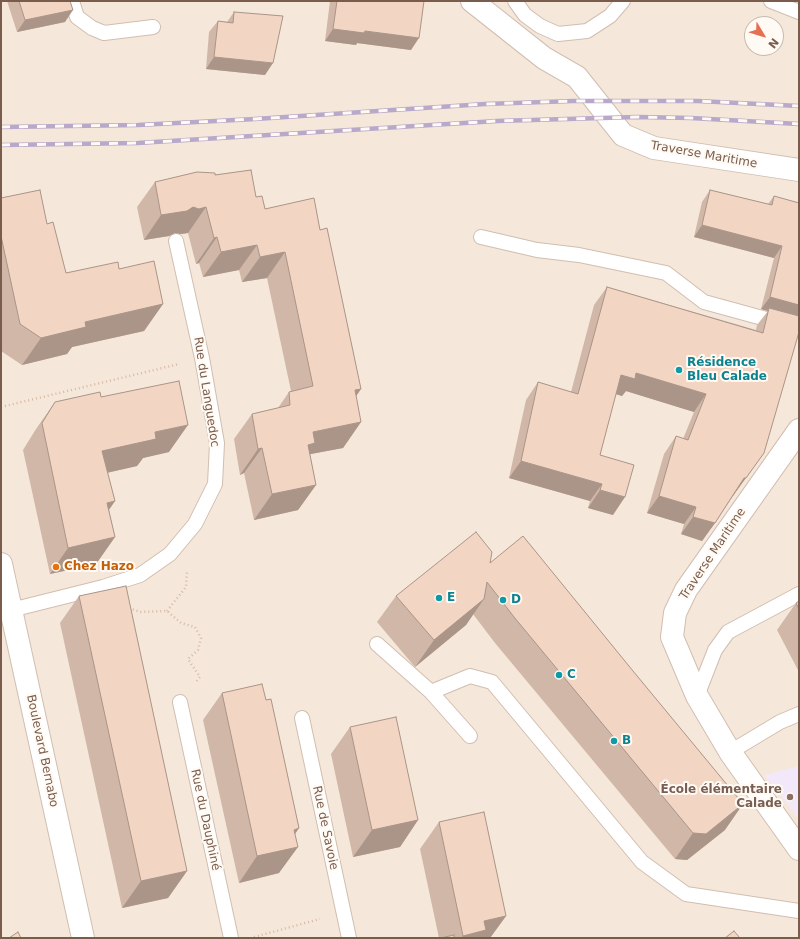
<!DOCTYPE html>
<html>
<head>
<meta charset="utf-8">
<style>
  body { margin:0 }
  #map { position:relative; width:800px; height:939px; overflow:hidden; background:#fdf6ec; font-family:"DejaVu Sans",sans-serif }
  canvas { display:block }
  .frame { position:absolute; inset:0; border:2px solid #7a5c4d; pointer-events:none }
  .north { position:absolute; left:744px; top:16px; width:40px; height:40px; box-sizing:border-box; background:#fffaf3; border:1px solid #cabbb1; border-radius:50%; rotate:128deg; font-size:11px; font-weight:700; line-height:16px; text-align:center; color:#7a5c4d }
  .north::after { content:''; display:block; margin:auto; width:14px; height:18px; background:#e76f51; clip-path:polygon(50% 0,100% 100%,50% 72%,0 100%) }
</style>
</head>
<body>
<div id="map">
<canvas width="800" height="939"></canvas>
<div class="frame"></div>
<div class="north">N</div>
</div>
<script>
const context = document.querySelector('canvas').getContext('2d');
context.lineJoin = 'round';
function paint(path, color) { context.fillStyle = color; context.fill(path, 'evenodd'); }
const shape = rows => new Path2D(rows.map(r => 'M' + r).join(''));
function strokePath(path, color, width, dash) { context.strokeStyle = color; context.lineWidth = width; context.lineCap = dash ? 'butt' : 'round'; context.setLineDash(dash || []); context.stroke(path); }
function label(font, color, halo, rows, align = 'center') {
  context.font = font + ' "DejaVu Sans",sans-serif'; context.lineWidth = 4; context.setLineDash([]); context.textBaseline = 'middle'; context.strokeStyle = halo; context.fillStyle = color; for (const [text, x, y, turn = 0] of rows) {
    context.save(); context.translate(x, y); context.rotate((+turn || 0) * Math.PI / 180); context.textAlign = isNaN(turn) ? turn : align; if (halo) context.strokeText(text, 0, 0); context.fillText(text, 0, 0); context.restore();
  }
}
paint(shape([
  [1,1,799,1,799,938,1,938],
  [752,24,776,24,776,48,752,48]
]), '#f5e8da');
paint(shape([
  [799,766,799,819,764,775]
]), '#f3e8fa');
const service = shape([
  [72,1,77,17,92,28,104,33,153,27],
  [515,1,525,15,540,26,558,34,587,31,610,16,623,1],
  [771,1,799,12],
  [481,237,537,250,579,255,666,273,704,302,799,328],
  [11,610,103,587,140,575,170,554,195,524,215,484,217,443,202,358,176,241],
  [377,644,431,692,470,736],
  [431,692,470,676,492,682,642,862,686,894,799,911],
  [697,696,715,650,728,632,799,594],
  [180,702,231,938],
  [302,718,349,938],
  [730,752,780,722,799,714]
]);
const minor = shape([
  [472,1,544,58,577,77,623,135,654,148,799,170],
  [799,430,686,590,675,613,672,637,697,696,730,752,799,849],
  [1,564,83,938]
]);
strokePath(service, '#d1beb0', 16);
strokePath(minor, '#d1beb0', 24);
strokePath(shape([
  [1,407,179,364],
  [129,608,140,612,167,611,181,623,195,627,201,638,198,650,188,659,200,677,195,683],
  [167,611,186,587,187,572],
  [254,937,320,919]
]), '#d9b8a5', 2.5, [1, 3]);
strokePath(service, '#fff', 14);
strokePath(minor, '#fff', 22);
const rail = shape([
  [1,127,138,125,255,119,485,104,573,101,698,101,799,106],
  [1,145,138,143,497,121,637,117,691,118,799,124]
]);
strokePath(rail, '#b9a8c9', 4.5);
strokePath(rail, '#fffaf3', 3, [9]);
paint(shape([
  [7,1,70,1,65,22,17,32],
  [330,1,421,1,411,50,357,43,356,45,325,41],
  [234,12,265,75,206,69,209,32,218,21,227,22],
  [215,175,256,197,265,209,320,230,361,389,356,396,361,422,343,448,310,454,316,485,298,510,254,520,244,473,240,475,234,439,252,414,278,408,289,392,291,391,267,278,242,282,239,270,203,277,199,263,196,264,188,233,181,234,175,233,169,236,144,240,137,207,155,182],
  [710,190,768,204,774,196,799,203,799,314,798,316,733,496,715,523,702,541,681,534,684,524,647,513,664,454,676,436,683,439,694,412,626,391,622,396,616,394,600,455,613,515,588,508,590,501,509,478,526,400,538,382,571,392,594,305,607,287,756,330,757,325,768,311,761,309,774,258,694,237,702,202],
  [1,198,47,224,66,273,119,269,163,304,144,331,72,347,67,354,22,365,1,351],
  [101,397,169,452,143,458,137,466,107,473,115,501,109,510,115,537,96,564,50,574,23,450,36,429,55,402],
  [490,563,725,830,687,860,675,859,495,643,473,614,466,625,415,667,377,622,396,596],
  [79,596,187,871,168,898,122,908,60,623],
  [799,601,799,672,777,630,796,603],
  [222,693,266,700,299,828,295,834,279,873,239,883,203,720],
  [350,727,418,820,400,847,353,857,331,754],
  [439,822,506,916,490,938,439,938,420,849]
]), '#d1b7a8');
paint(shape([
  [73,10,65,22,17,32,25,20],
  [333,29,365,31,419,38,411,50,357,43,356,45,325,41],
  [214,57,273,63,265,75,206,69],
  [193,207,206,207,188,233,181,234,175,233,169,236,144,240,161,215],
  [702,225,782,246,774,258,694,237],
  [217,237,199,263,196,264,214,238],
  [257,245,239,270,203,277,221,252],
  [285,252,267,278,242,282,260,257],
  [770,297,799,305,799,314,796,318,769,308,768,311,761,309],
  [163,304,144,331,72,347,67,354,22,365,41,338,85,322],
  [636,373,706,394,694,412,626,391,622,396,609,392,621,375],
  [361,389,343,415,355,390],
  [361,422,343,448,295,457,313,432],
  [188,425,169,452,143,458,137,466,83,478,102,451,155,432],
  [262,448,244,473,240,475,258,449],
  [764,453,733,496,732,496,744,478],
  [521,461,602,484,590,501,509,478],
  [316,485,298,510,254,520,272,494],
  [600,490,625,497,613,515,588,508],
  [659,496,696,507,684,524,647,513],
  [115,501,96,528,107,503],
  [693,517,715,523,702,541,681,534],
  [115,537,96,564,50,574,68,548],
  [484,599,466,625,415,667,434,640],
  [743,804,725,830,687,860,675,859,693,833],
  [418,820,400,847,353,857,372,830],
  [299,828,284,850,298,847,279,873,239,883,257,856,294,830],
  [187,871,168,898,122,908,141,881],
  [506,916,490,938,461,938,463,936,484,921]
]), '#aa9588');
const building = shape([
  [19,1,70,1,73,10,25,20,19,1],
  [337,1,424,1,419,38,365,31,364,33,333,29,337,1],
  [234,12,283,16,273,63,214,57,218,21,233,23,234,12],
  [251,170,256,197,262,196,265,209,314,198,320,230,327,228,361,389,355,390,361,422,313,432,315,443,308,445,316,485,272,494,262,448,258,449,252,414,290,405,289,392,313,386,285,252,260,257,257,245,221,252,217,237,214,238,206,207,199,209,193,207,187,211,161,215,155,182,197,172,215,173,215,175,251,170],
  [40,190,47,224,53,222,66,273,118,262,119,269,154,261,163,304,85,322,86,327,41,338,20,324,1,236,1,198,40,190],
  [710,190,772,205,774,196,799,203,799,305,770,297,782,246,702,225,710,190],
  [607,287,763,333,769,308,799,316,799,332,764,453,746,478,744,478,715,523,693,517,696,507,659,496,676,436,688,440,706,394,636,373,635,379,621,375,600,455,634,465,625,497,600,490,602,484,521,461,538,382,578,394,607,287],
  [179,381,188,425,155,432,156,439,102,451,115,501,107,503,115,537,68,548,42,423,55,402,100,392,101,397,179,381],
  [476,532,492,552,490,563,523,536,633,671,743,804,706,834,693,833,514,617,487,582,484,599,434,640,396,596,476,532],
  [126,586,187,871,141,881,79,596,126,586],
  [799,601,799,609,796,603,799,601],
  [262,684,266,700,271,699,299,828,294,830,298,847,257,856,222,693,262,684],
  [396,717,418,820,372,830,350,727,396,717],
  [484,812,506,916,484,921,486,930,463,936,439,822,484,812],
  [734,931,740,938,725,938,734,931],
  [18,932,21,938,9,938,18,932],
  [454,935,454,938,441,938,454,935]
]);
paint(building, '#f3d5c3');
strokePath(building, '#aa9588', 1);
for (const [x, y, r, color] of [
  [679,370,4,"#0f9aa8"],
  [56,567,4,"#e8710a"],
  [439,598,4,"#0f9aa8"],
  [503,600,4,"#0f9aa8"],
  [559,675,4,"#0f9aa8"],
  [614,741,4,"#0f9aa8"],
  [790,797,4,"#8d6e63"]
]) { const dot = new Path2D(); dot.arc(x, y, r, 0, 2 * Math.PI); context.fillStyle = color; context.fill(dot); strokePath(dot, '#fffaf3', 1.5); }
label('12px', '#7a5c4d', '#fffaf3', [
  ["Traverse Maritime",704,155,10],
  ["Rue du Languedoc",206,392,81],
  ["Traverse Maritime",713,554,-56],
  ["Boulevard Bernabo",42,751,78],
  ["Rue du Dauphiné",205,820,78],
  ["Rue de Savoie",325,828,78]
]);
label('bold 12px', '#0d838f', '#fffaf3', [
  ["Résidence",687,363],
  ["Bleu Calade",687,377],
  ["E",447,598],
  ["D",511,600],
  ["C",567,675],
  ["B",622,741]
], 'left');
label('bold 12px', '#c56008', '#fffaf3', [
  ["Chez Hazo",64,567]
], 'left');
label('bold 12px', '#785e54', '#fffaf3', [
  ["École élémentaire",782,790],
  ["Calade",782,804]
], 'right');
</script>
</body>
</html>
